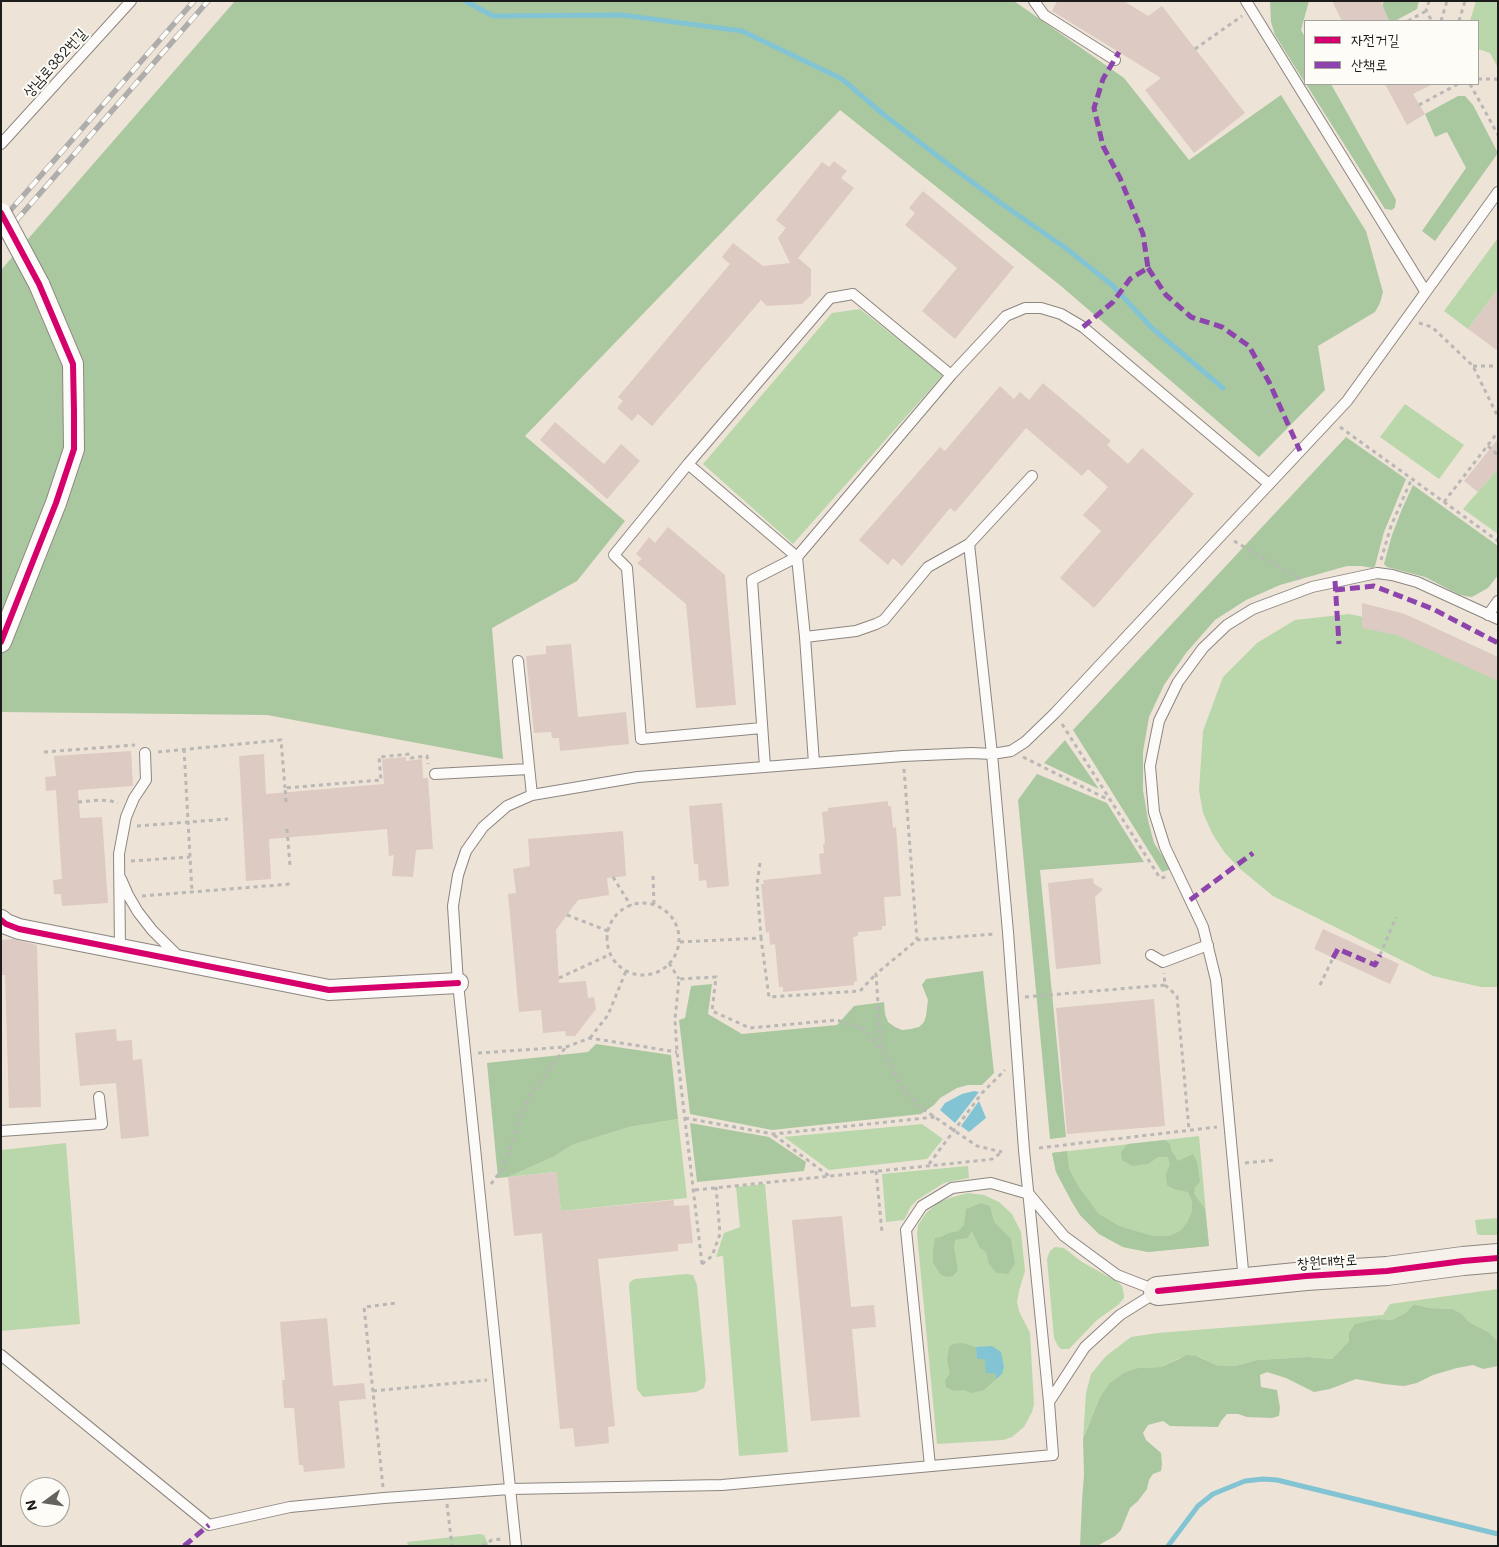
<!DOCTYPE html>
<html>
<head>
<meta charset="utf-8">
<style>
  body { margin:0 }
  #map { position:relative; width:1499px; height:1547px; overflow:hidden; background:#eee3d7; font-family:Mali,"Poor Story",sans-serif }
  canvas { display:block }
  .frame { position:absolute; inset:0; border:2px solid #1c1c1c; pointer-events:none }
  .legend { position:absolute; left:1304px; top:20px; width:175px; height:65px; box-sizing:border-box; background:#fdfcf7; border:1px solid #a3a29f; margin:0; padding:6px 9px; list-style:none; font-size:15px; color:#1c1c1c }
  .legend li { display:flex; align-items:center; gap:10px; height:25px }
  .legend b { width:25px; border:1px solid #a3a29f }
  .north { position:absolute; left:20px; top:1477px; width:50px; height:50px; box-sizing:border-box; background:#fdfcf7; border:1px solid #a3a29f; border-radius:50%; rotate:256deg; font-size:14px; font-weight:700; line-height:20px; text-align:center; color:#1c1c1c }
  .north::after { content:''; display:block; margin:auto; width:18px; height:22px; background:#66625d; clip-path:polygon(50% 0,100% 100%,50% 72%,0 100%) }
</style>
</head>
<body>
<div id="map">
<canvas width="1499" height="1547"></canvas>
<div class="frame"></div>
<ul class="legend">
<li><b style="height:6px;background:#d6006c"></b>자전거길</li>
<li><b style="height:6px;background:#8e44ad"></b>산책로</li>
</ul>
<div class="north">N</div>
</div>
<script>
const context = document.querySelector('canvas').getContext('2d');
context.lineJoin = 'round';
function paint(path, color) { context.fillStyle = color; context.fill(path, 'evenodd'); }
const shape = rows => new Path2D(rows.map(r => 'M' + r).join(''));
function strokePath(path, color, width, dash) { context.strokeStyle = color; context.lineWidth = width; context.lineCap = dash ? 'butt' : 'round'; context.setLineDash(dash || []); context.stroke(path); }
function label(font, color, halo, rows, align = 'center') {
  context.font = font + ' Mali,"Poor Story",sans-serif'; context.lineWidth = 4; context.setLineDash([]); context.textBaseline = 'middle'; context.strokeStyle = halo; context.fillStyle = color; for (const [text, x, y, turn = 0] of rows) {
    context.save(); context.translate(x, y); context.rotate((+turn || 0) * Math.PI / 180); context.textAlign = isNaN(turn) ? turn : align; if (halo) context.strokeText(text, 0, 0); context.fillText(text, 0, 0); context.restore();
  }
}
paint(shape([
  [1476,1,1498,1,1498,68,1490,53,1478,49,1478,21,1470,21],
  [1498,238,1498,289,1468,329,1444,311],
  [860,309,943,375,793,544,703,464,832,313],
  [1405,404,1464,445,1439,479,1380,437],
  [1498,469,1498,534,1463,509],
  [1349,614,1397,624,1498,672,1498,987,1481,987,1433,976,1273,896,1239,868,1225,853,1213,835,1203,813,1199,790,1203,731,1223,677,1257,643,1295,620],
  [678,1119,687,1198,561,1211,556,1172,508,1177,553,1157,572,1145,629,1127],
  [922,1124,943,1139,927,1159,829,1170,784,1137],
  [1199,1136,1209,1246,1148,1252,1123,1247,1099,1234,1080,1215,1072,1202,1056,1172,1052,1153],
  [66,1143,80,1324,1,1331,1,1150],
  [968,1166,969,1178,944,1183,917,1200,911,1206,904,1220,886,1222,882,1174],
  [765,1184,788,1452,739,1456,723,1256,716,1257,724,1233,740,1227,736,1187],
  [968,1193,984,1195,999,1202,1012,1214,1021,1232,1025,1271,1019,1291,1017,1302,1019,1311,1030,1333,1034,1404,1032,1412,1024,1427,1012,1437,1003,1440,937,1444,917,1234,918,1225,926,1213,939,1202,953,1197],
  [1498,1218,1498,1235,1480,1235,1477,1234,1475,1220],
  [1055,1247,1064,1248,1082,1262,1118,1282,1122,1286,1124,1295,1124,1298,1118,1305,1097,1320,1069,1349,1061,1349,1058,1346,1054,1338,1047,1259,1050,1251],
  [686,1274,693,1275,697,1285,706,1380,704,1388,696,1392,643,1397,637,1389,629,1286,630,1282,635,1279],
  [1498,1289,1498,1342,1490,1333,1469,1322,1462,1314,1453,1309,1430,1308,1414,1304,1405,1313,1392,1320,1378,1319,1349,1333,1349,1341,1332,1359,1308,1357,1257,1360,1235,1366,1219,1366,1198,1356,1179,1358,1161,1367,1138,1368,1100,1397,1083,1439,1086,1393,1091,1374,1106,1356,1131,1337,1158,1333,1383,1315,1390,1304],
  [480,1534,484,1535,489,1546,408,1546,407,1542]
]), '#b9d7aa');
paint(shape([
  [235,1,1014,1,1124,78,1189,160,1281,95,1366,231,1383,292,1380,303,1375,312,1318,346,1325,390,1259,457,1061,286,840,110,525,436,625,521,577,581,492,628,503,759,267,715,1,712,1,270],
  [1270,1,1309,1,1301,30,1305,37,1305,83,1275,35,1271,22],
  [1384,1,1419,1,1417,9,1395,21,1389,21,1382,6],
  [1306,84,1331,84,1396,200,1395,207,1392,210,1385,209],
  [1458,96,1465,96,1473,105,1498,153,1435,241,1422,231,1466,168,1447,132,1435,137,1425,114],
  [1346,437,1406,479,1384,532,1375,566,1373,568,1361,566,1347,566,1280,585,1246,600,1215,620,1186,653,1164,685,1149,717,1143,752,1143,790,1148,820,1154,843,1171,869,1162,872,1073,730],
  [1413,485,1498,546,1498,575,1488,588,1472,597,1465,596,1458,594,1425,577,1387,567,1384,564,1392,535,1402,509],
  [1065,740,1099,789,1044,763],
  [1037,774,1107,803,1144,862,1040,870,1066,1137,1050,1139,1018,800],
  [983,971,994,1073,982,1085,968,1085,957,1088,940,1098,934,1105,921,1114,772,1130,690,1114,679,1020,685,1018,691,986,712,984,708,1014,742,1034,837,1025,854,1006,884,1002,885,1014,888,1022,895,1027,902,1030,911,1029,919,1027,924,1022,926,1016,928,1000,922,985,926,979],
  [596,1044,671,1055,678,1119,629,1127,572,1145,553,1157,508,1177,498,1178,487,1063,588,1052],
  [690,1123,769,1137,806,1162,804,1171,697,1182],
  [1165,1140,1170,1144,1171,1150,1178,1161,1193,1154,1197,1162,1200,1182,1195,1187,1194,1194,1205,1209,1209,1246,1148,1252,1123,1247,1099,1234,1080,1215,1072,1202,1056,1172,1052,1153,1067,1151,1069,1169,1080,1189,1099,1214,1119,1226,1132,1230,1153,1236,1170,1236,1180,1231,1187,1223,1192,1212,1192,1201,1188,1192,1174,1189,1167,1185,1166,1174,1170,1164,1168,1157,1158,1157,1148,1164,1132,1166,1122,1160,1121,1152,1128,1144],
  [981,1203,990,1206,994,1222,1011,1239,1015,1264,1008,1274,997,1273,989,1264,986,1252,980,1248,972,1231,967,1238,955,1240,954,1248,958,1270,953,1276,946,1277,940,1274,933,1262,933,1251,935,1238,941,1237,949,1233,958,1231,964,1225,966,1209],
  [1414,1304,1430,1308,1453,1309,1462,1314,1469,1322,1490,1333,1498,1342,1498,1366,1483,1369,1473,1365,1457,1368,1433,1375,1417,1383,1404,1386,1384,1384,1356,1379,1330,1389,1314,1392,1286,1378,1267,1372,1260,1375,1261,1387,1277,1390,1280,1408,1279,1416,1272,1418,1247,1417,1238,1414,1227,1414,1221,1421,1218,1427,1170,1426,1163,1421,1148,1425,1143,1433,1146,1440,1161,1453,1162,1464,1161,1471,1153,1474,1149,1480,1147,1489,1138,1501,1130,1508,1121,1530,1115,1536,1097,1546,1080,1546,1082,1501,1084,1475,1083,1439,1100,1397,1110,1383,1124,1373,1138,1368,1161,1367,1187,1355,1197,1356,1219,1366,1235,1366,1257,1360,1308,1357,1332,1359,1349,1341,1349,1333,1355,1324,1378,1319,1392,1320,1405,1313],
  [962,1343,976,1347,977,1359,985,1359,995,1373,996,1379,984,1390,972,1393,963,1390,954,1391,946,1387,945,1380,950,1374,947,1360,949,1347,953,1344]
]), '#aac89f');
paint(shape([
  [974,1091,979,1092,955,1123,940,1110,945,1103,962,1094],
  [979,1101,986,1118,969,1132,961,1126],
  [992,1346,1001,1352,1004,1367,1002,1374,996,1379,995,1373,986,1373,985,1359,977,1359,976,1347]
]), '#82c4d3');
strokePath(shape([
  [465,1,493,16,622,15,742,31,842,79,883,114,949,165,1002,204,1067,249,1112,285,1152,328,1223,388],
  [1168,1546,1198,1506,1213,1494,1245,1481,1263,1479,1277,1480,1498,1534]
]), '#82c4d3', 5);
paint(shape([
  [1057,1,1124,1,1148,16,1162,6,1245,113,1194,153,1145,90,1161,78,1052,11],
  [1332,1,1381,1,1389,21,1342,21],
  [1385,84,1433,84,1413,94,1425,114,1407,125],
  [834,161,847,171,841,178,854,188,798,258,811,269,811,295,802,304,767,306,761,300,652,426,638,414,632,421,617,408,623,401,618,397,730,264,722,257,733,243,763,266,790,263,778,238,786,228,776,220,822,162,829,167],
  [923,191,1014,267,955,339,922,311,957,268,905,225,915,213,909,208],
  [1498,289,1498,351,1468,329],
  [1043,383,1111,441,1107,445,1128,464,1142,448,1194,494,1094,608,1060,578,1101,531,1083,515,1108,487,1088,469,1082,476,1026,428,955,512,950,508,902,566,893,558,888,565,859,540,940,447,945,451,1000,386,1014,399,1020,392,1029,400],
  [555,422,604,464,621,444,640,461,607,499,540,440],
  [1498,439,1498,469,1478,492,1464,481],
  [668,527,725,575,736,705,696,708,686,604,637,563,642,559,636,554,649,537,655,543],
  [1362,603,1405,614,1498,657,1498,681,1397,635,1362,628],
  [571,644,578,717,626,712,629,744,560,751,559,738,552,738,551,732,534,733,526,656,546,654,546,646],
  [131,751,133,786,78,790,80,818,102,817,108,903,62,906,61,894,54,894,53,880,62,879,56,790,46,791,45,777,56,776,54,756],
  [264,754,266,794,384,784,382,759,406,757,406,761,422,759,423,778,428,778,433,849,416,850,413,877,392,876,394,855,389,856,387,829,269,839,271,879,246,881,239,756],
  [888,801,888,806,891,806,893,828,896,827,901,896,884,897,886,926,882,926,882,930,858,932,858,936,853,937,857,981,854,982,854,985,783,992,783,987,779,987,775,944,770,945,769,932,766,933,761,884,764,884,763,880,821,874,819,854,824,853,823,844,825,843,822,812,828,811,828,808],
  [722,803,729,886,707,888,706,880,699,881,698,864,694,864,689,806],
  [623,831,626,876,607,878,609,895,578,900,556,930,559,983,586,981,588,998,594,997,596,1009,575,1036,566,1036,565,1031,543,1033,541,1010,519,1012,508,894,516,893,513,869,530,866,528,839],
  [1093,878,1094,884,1103,889,1095,897,1101,964,1056,969,1048,883],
  [1323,929,1399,964,1390,984,1314,949],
  [13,939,37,945,41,1107,9,1108,5,975,1,975,1,940],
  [1154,999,1165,1126,1067,1134,1056,1008],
  [116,1029,117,1041,132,1040,133,1060,142,1059,149,1136,121,1139,116,1083,80,1086,75,1033],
  [557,1172,561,1211,674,1200,674,1206,689,1205,693,1243,678,1244,678,1251,598,1259,615,1426,608,1427,609,1443,575,1447,573,1428,560,1429,542,1233,514,1236,508,1177],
  [842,1216,851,1307,874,1305,876,1327,852,1329,860,1417,811,1421,792,1220],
  [327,1318,333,1386,364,1383,366,1399,339,1401,345,1468,304,1472,303,1465,299,1465,294,1408,284,1408,282,1380,285,1380,280,1322]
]), '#ddcac3');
const lane = shape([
  [1034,1,1044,15,1115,60],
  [1246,1,1425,291],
  [1,144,131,1],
  [688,464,797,557,805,637,814,763],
  [969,544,992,754,1008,932,1024,1150,1049,1402],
  [1488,615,1498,601],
  [805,637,856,631,876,624,884,620,928,567,969,544,1032,476],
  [518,661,532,795],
  [762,728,641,739,627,568,614,555,688,464,830,298,853,294,951,375],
  [765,767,752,580,797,557,951,375,1006,316,1025,308,1041,308,1061,314,1083,327,1269,484],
  [435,774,529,769],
  [121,879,128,895,138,912,152,930,179,957],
  [120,949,119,854,126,817,134,798,146,780,145,753],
  [1151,955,1163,962,1208,945],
  [1,1131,102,1124,99,1097],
  [1244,1281,1216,980,1203,927,1165,847,1154,812,1150,766,1159,721,1178,682,1203,648,1227,625,1253,609,1312,587,1377,573,1392,575,1417,582,1498,619],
  [1,1355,209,1525,290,1507,384,1498,510,1489,722,1485,1053,1455,1049,1402,1085,1347,1120,1315,1157,1292],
  [930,1466,906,1230,922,1206,952,1188,991,1183,1029,1194,1064,1236,1117,1275,1158,1291],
  [516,1546,458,983,453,906,458,875,466,851,483,827,507,806,532,795,638,777,903,756,972,753,992,754,1011,751,1025,742,1055,713,1347,401,1498,192]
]);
const street = shape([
  [1,642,56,503,74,449,73,364,39,284],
  [1,920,6,924,19,929,329,990,458,983]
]);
const secondary = shape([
  [1158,1291,1306,1276,1387,1271,1463,1261,1498,1258]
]);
strokePath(lane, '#8c8680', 12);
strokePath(street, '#8c8680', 22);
strokePath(secondary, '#8c8680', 30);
strokePath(shape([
  [1429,1,1426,11,1432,21],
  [1408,21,1426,11],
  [1441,21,1447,1],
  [1459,21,1465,1],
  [1195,49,1242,16],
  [1478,79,1496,79,1498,82],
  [1470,84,1498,135],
  [1419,105,1458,84],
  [1419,323,1432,327,1473,366,1498,417],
  [1473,366,1498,366],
  [1340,427,1498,541],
  [1488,446,1498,455],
  [1444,502,1498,432],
  [1234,541,1300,579],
  [1381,560,1391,526,1412,478],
  [1062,724,1160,878,1166,877],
  [184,749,192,892],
  [44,752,135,745],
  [158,752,281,740,285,788],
  [1023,757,1109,800],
  [904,769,917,940],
  [78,802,100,800,111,801,118,803],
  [286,802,285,788,381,780,379,757,410,754,411,758,427,756,428,764],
  [137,826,228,819],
  [287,829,290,866],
  [131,861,190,857],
  [760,863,757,885,761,938],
  [653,876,654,905],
  [613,877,631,906],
  [142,896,291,884],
  '607 939a36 36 0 1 1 72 0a36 36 0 1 1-72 0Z',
  [567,915,608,931],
  [680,942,761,938,769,997,860,991,876,974],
  [1380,955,1396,917],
  [669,963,679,979],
  [559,978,611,954],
  [1165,985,1177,996,1189,1130],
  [1320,985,1333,958],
  [1025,997,1165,985,1164,973],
  [590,1038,608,1015,626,971],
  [881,1049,876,974,917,940,995,934],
  [478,1053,566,1047,590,1038,677,1052],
  [685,1118,773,1134,935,1117],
  [774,1135,829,1176],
  [1039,1148,1217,1127],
  [1245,1163,1275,1160],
  [929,1164,982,1093,1005,1070],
  [876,1171,882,1232],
  [491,1184,503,1168,522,1112,534,1090,565,1048],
  [695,1190,985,1160,992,1159,1002,1152],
  [702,1264,677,1052,675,1020,679,979,716,977,712,1011,750,1028,837,1020,864,1029,887,1057,901,1086,917,1105,977,1146,1002,1152],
  [702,1264,712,1256,720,1234,716,1187],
  [373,1391,487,1380],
  [383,1487,364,1307,397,1303],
  [447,1504,452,1546],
  [482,1546,492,1540,503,1539]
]), '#b9b8b6', 3, [4, 4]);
strokePath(lane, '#fcfbf9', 10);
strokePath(street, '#fcfbf9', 20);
strokePath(secondary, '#f6f1eb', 28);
const rail = shape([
  [1,221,194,1],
  [1,238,208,1]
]);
strokePath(rail, '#afadac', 5.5);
strokePath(rail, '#fdfcf7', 4, [11]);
const streetBridge = shape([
  [1,213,39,284]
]);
strokePath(streetBridge, '#8c8680', 22, []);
strokePath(streetBridge, '#fcfbf9', 20);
strokePath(shape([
  [1148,268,1166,295,1191,317,1222,327,1249,346,1269,382,1300,451],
  [1083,327,1113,302,1130,279,1148,268,1143,234,1120,178,1103,146,1094,108,1103,79,1119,52],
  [1335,581,1339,644],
  [1335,590,1374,586,1433,609,1498,643],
  [1190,900,1253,853],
  [1333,958,1338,949,1375,965,1380,955],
  [184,1546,209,1525]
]), '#8e44ad', 5, [10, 5]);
strokePath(shape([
  [1,213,39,284,73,364,74,411,74,449,56,503,1,642],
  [1,920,6,924,19,929,329,990,458,983],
  [1158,1291,1306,1276,1387,1271,1463,1261,1498,1258]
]), '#d6006c', 6);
label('15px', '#1c1c1c', '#fdfcf7', [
  ["상남로382번길",55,63,-48],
  ["창원대학로",1327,1262,-4]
]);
</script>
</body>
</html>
